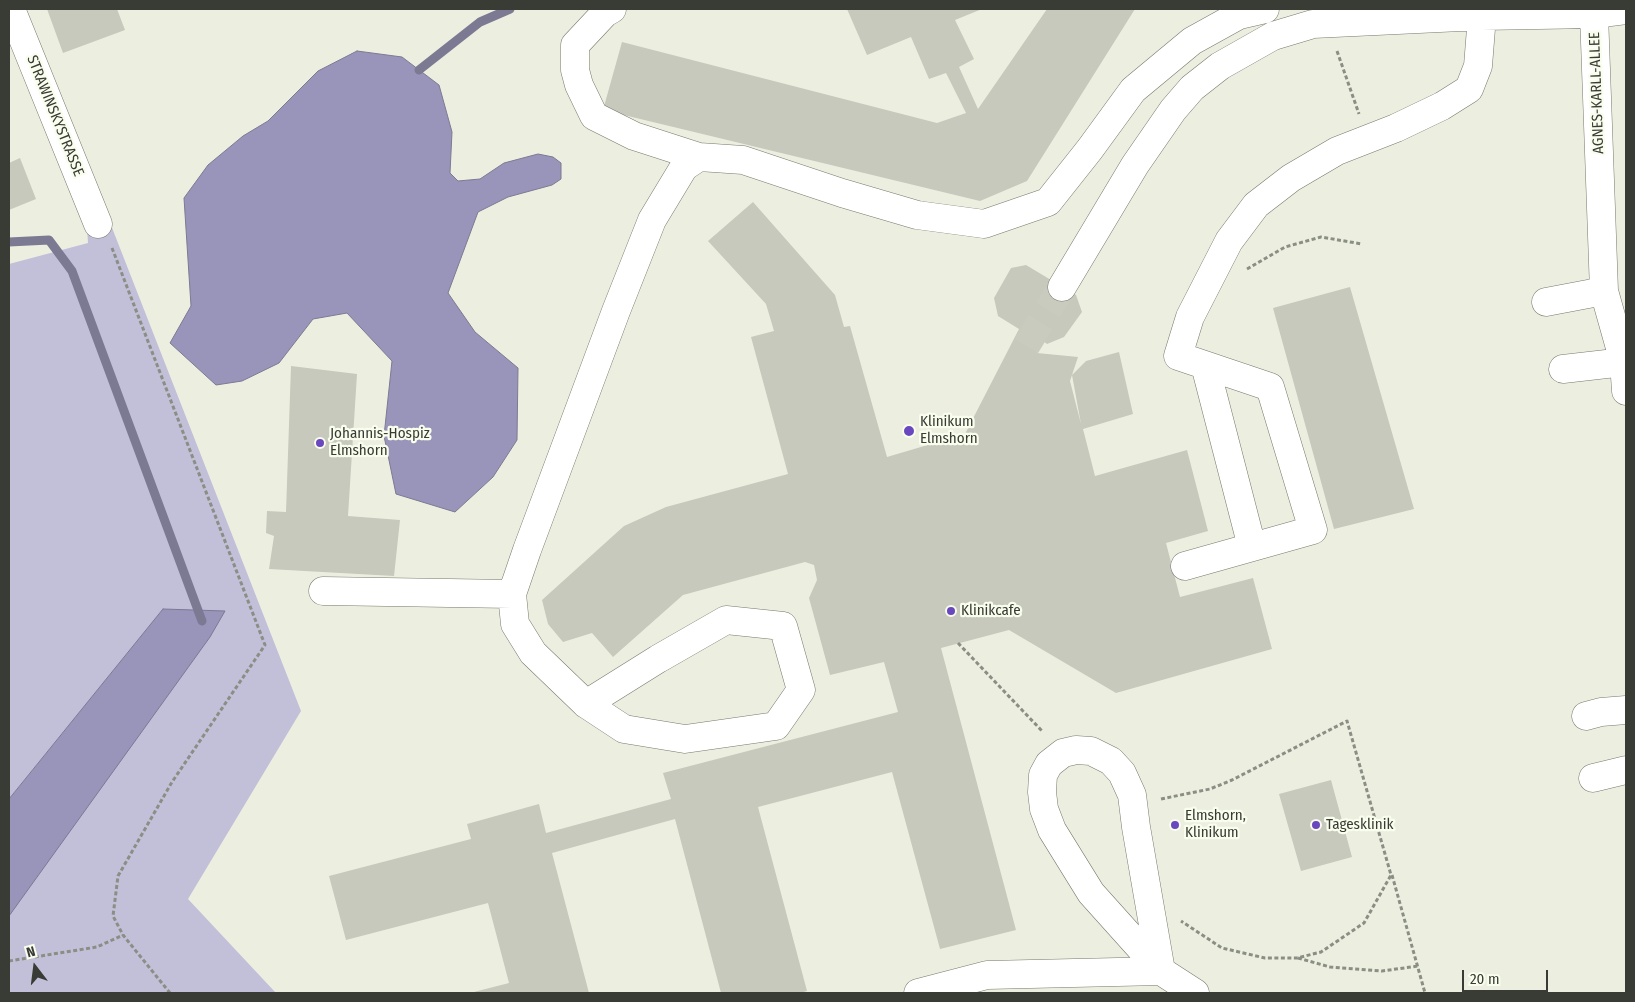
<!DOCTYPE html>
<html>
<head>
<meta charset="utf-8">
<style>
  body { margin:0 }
  #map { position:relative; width:1635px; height:1002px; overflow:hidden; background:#ecefe0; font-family:"Fira Sans Condensed",sans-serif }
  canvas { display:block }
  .frame { position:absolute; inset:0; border:10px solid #393b35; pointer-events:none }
  .north { position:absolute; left:10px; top:942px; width:50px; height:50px; -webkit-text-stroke:4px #f9fded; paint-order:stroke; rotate:345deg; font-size:14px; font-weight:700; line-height:20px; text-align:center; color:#393b35 }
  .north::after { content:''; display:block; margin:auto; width:18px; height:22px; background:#393b35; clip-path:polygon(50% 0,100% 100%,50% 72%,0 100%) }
  .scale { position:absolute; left:1462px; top:970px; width:86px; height:22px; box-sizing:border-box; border:2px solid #393b35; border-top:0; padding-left:6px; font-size:15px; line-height:18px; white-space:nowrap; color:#393b35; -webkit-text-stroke:4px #f9fded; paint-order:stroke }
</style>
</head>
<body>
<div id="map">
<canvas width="1635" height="1002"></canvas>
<div class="frame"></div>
<div class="north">N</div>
<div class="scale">20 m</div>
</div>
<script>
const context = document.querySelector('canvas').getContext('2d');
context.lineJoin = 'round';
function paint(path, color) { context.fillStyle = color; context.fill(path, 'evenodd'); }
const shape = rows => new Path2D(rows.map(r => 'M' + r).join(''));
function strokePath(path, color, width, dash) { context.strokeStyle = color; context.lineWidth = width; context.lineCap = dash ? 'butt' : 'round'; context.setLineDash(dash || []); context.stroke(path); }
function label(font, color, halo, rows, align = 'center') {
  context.font = font + ' "Fira Sans Condensed",sans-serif'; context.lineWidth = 4.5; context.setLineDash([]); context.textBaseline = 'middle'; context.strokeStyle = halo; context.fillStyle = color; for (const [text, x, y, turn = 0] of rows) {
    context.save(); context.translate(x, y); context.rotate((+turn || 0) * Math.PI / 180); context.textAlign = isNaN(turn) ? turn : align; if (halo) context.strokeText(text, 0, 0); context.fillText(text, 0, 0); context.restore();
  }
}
paint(shape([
  [82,151,301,711,188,899,276,993,9,993,9,916,163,610,9,799,9,264,88,243]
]), '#c2bfd9');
const water = shape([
  [357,51,402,57,439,85,452,132,450,173,458,181,480,179,504,163,538,154,553,157,561,163,561,179,552,185,508,197,478,212,448,293,475,332,518,368,517,440,493,477,455,512,396,494,384,436,392,361,347,313,313,319,279,363,242,381,216,385,170,343,191,306,184,198,208,165,243,136,268,121,318,71,357,51],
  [163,609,225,611,210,637,9,916,9,799,163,609]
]);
paint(water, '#9994ba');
strokePath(water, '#7c7992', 1);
strokePath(shape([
  [419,70,480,22,510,9],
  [9,242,49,240,72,271,202,621]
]), '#7c7992', 9);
paint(shape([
  [47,9,117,9,125,30,63,53],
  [847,9,982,9,955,20,974,59,959,67,978,109,1047,9,1135,9,1027,181,980,201,603,110,622,42,937,123,966,113,946,73,929,79,911,37,867,55],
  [20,158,36,199,9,210,9,163],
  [753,202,835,295,844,327,850,326,887,457,965,434,1019,329,998,316,994,298,1011,268,1026,265,1076,295,1082,312,1064,337,1047,344,1043,341,1037,353,1078,357,1070,381,1081,424,1072,375,1086,361,1119,352,1133,414,1083,429,1095,476,1187,450,1208,531,1166,543,1180,597,1253,578,1272,649,1116,693,1009,630,941,648,1016,930,940,949,892,772,758,807,807,991,800,993,721,993,675,819,552,853,589,993,470,993,509,983,488,903,346,940,329,876,471,839,467,824,539,804,546,833,671,799,663,773,898,712,884,662,830,675,809,598,817,580,814,565,805,562,683,595,613,657,592,633,563,642,548,624,542,600,624,526,666,507,788,474,751,337,774,331,766,304,708,241],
  [1350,287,1414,509,1334,529,1273,308],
  [291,366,357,374,348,516,400,520,394,576,269,569,274,536,266,533,267,511,286,512],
  [1331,780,1352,857,1301,871,1279,794]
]), '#c6c9bb');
strokePath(shape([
  [1026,346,1062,287]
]), '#c8cbbe', 28, [28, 14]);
const minor = shape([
  [11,9,98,224],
  [612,9,605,13,575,45,575,70,579,85,594,116,634,136,699,157],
  [1594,14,1604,291,1624,362,1626,391],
  [1062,287,1135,165,1173,110,1192,88,1220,66,1273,36,1313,24,1482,16,1594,14,1626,10],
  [1546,302,1604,291],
  [1205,365,1252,547],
  [1563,369,1624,362],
  [1185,566,1313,530,1270,387,1178,356,1190,317,1229,241,1256,205,1291,178,1337,151,1396,128,1442,106,1469,89,1478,66,1482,16],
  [323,591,512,594],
  [586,704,658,659,726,620,783,626,801,690,776,726,685,739,624,729,586,704,533,653,515,624,512,594,527,550,616,311,652,220,684,167,699,157,743,160,842,193,917,215,984,224,1048,202,1090,149,1133,90,1192,41,1239,15,1265,9],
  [1586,716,1601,712,1626,710],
  [1593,778,1626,770],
  [1161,971,1136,827,1132,795,1122,773,1111,761,1091,751,1076,750,1063,753,1049,764,1043,775,1042,792,1044,809,1052,830,1091,893,1161,971,1195,993],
  [918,993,987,975,1161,971]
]);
strokePath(minor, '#76796b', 29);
strokePath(shape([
  [1337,51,1359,114],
  [112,248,265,645,172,782,118,876,113,916,123,935,170,993],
  [1247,269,1285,247,1321,237,1362,244],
  [958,643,1043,732],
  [1161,799,1210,789,1232,780,1347,721,1391,875,1364,923,1321,952,1297,958,1265,958,1222,948,1181,921],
  [1392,875,1425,993],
  [1298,958,1330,967,1382,971,1418,966],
  [9,961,97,947,123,935]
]), '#8b8e84', 3, [4, 2.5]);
strokePath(minor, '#fff', 28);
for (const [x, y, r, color] of [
  [909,431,6,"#6947bf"],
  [320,443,5,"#6947bf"],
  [951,611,5,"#6947bf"],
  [1175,825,5,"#6947bf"],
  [1316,825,5,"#6947bf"]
]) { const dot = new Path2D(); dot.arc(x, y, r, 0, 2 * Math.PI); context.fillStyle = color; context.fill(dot); strokePath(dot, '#f9fded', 2); }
label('15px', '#393b35', '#f9fded', [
  ["AGNES-KARLL-ALLEE",1597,93,-92],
  ["STRAWINSKYSTRASSE",55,116,68]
]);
label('15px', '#393b35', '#f9fded', [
  ["Klinikum",920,422],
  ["Elmshorn",920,439],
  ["Johannis-Hospiz",330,434],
  ["Elmshorn",330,451],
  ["Klinikcafe",961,611],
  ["Elmshorn,",1185,816],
  ["Klinikum",1185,833],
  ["Tagesklinik",1326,825]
], 'left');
</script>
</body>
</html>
